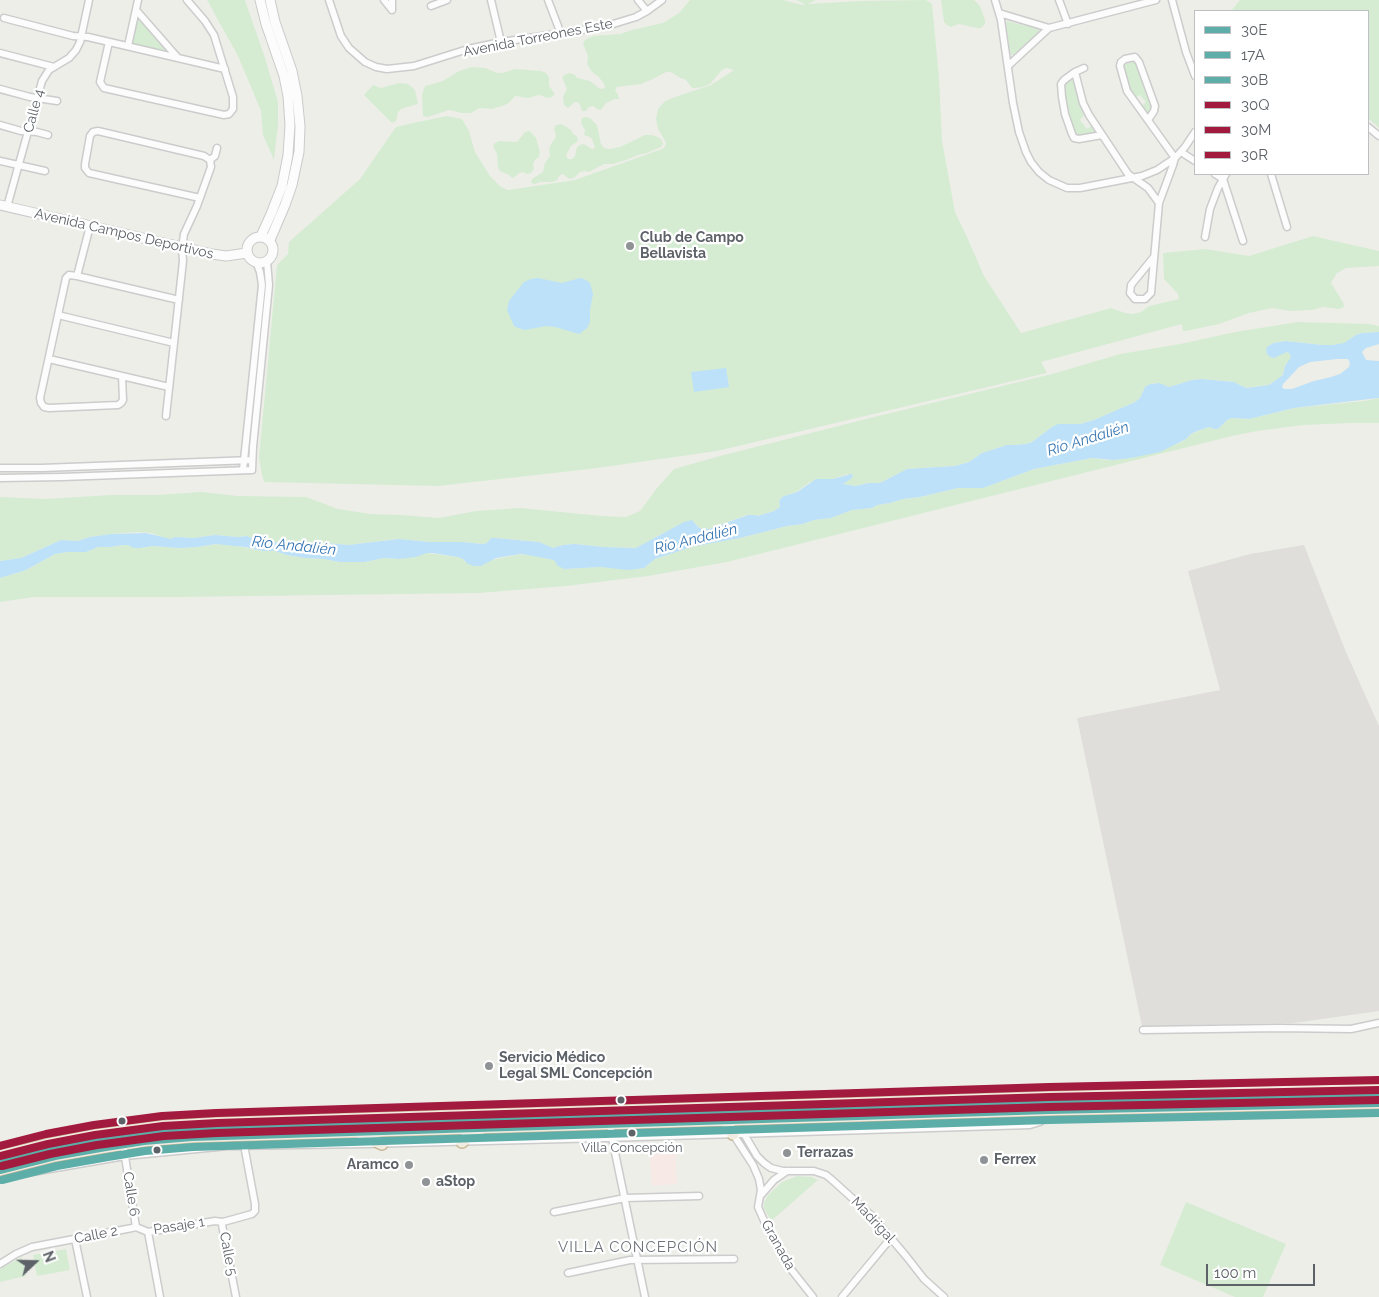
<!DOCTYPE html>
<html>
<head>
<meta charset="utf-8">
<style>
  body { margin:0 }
  #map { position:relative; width:1379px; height:1297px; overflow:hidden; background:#eeeee9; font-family:Raleway,sans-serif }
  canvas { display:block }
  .legend { position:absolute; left:1194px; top:10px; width:175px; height:165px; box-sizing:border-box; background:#fff; border:1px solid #bec0c3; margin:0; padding:6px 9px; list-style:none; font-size:15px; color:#5d6268 }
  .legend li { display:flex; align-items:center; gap:10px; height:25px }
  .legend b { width:25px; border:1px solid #bec0c3 }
  .north { position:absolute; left:10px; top:1237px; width:50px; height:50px; -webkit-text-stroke:4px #fff; paint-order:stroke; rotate:69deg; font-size:14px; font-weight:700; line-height:20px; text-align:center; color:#5d6268 }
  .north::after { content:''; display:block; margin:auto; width:18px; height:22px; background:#5d6268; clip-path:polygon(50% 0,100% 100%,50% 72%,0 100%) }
  .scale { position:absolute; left:1206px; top:1264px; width:109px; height:22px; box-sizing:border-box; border:2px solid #5d6268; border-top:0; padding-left:6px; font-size:15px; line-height:18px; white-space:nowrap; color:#5d6268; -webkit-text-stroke:4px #fff; paint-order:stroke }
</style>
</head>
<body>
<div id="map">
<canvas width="1379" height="1297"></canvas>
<ul class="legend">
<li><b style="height:6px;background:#5daea9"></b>30E</li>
<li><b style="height:6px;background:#5daea9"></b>17A</li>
<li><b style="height:6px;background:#5daea9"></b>30B</li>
<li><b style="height:6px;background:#a31a3f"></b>30Q</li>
<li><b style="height:6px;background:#a31a3f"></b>30M</li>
<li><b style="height:6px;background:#a31a3f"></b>30R</li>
</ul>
<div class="north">N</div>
<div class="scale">100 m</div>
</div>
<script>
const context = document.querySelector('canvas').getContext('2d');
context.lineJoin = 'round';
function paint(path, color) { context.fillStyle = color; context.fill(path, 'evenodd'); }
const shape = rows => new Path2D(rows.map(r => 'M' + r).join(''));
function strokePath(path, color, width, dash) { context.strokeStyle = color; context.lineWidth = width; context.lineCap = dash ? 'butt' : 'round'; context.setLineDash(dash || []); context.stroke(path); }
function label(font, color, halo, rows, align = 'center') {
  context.font = font + ' Raleway,sans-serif'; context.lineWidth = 4.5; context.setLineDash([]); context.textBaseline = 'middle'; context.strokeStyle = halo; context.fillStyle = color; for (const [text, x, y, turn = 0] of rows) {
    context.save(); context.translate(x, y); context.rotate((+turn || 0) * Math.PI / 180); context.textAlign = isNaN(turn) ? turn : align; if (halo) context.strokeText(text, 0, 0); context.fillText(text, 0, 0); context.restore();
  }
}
paint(shape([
  [1304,545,1346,652,1379,726,1379,1011,1294,1023,1142,1026,1077,718,1220,690,1188,571,1250,554]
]), '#dfdeda');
paint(shape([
  [675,1145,677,1184,652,1186,649,1148]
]), '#f7e9e6');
paint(shape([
  [207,0,245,0,265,58,278,102,278,125,274,160,263,135,261,111,238,56],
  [690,0,783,0,803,5,805,4,796,0,816,0,808,4,857,1,926,0,932,4,939,77,942,141,955,212,967,237,984,276,1021,333,1111,308,1125,313,1133,314,1141,312,1149,306,1179,299,1178,294,1164,279,1163,253,1205,249,1249,256,1313,236,1379,251,1379,266,1346,268,1337,273,1331,283,1343,302,1344,307,1339,309,1323,307,1312,310,1290,311,1272,308,1249,313,1219,324,1186,331,1183,331,1182,324,1041,362,1047,373,717,451,590,469,438,486,264,482,262,475,259,458,277,265,288,254,289,242,360,179,396,127,413,123,447,116,462,119,469,131,475,152,490,176,501,187,508,190,575,180,662,149,664,148,666,143,664,139,658,129,656,119,658,109,665,101,675,97,711,85,734,70,726,68,722,70,710,84,703,87,696,88,692,88,685,79,682,79,671,72,666,72,653,79,641,84,617,87,615,91,618,94,619,99,615,99,606,103,601,110,597,109,593,106,589,107,586,111,582,111,579,103,575,102,568,108,564,105,563,97,567,89,562,77,566,74,570,73,575,75,577,78,590,81,600,89,605,88,604,84,599,77,592,72,587,64,588,56,583,44,585,40,593,36,620,34,632,30,663,23,679,13],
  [941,0,974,0,980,6,985,20,985,24,981,28,977,28,959,24,951,27,947,25,944,22],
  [1240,0,1379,0,1379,128,1368,118,1368,11,1231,11],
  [138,19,140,19,168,50,168,53,134,45,132,40],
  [1007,21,1038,29,1040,31,1039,33,1013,55,1012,55,1010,53,1006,23],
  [1133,60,1136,61,1153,107,1149,113,1147,114,1141,106,1146,102,1140,95,1135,98,1128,89,1122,66,1125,62],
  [472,67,485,68,498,73,503,73,515,69,541,71,546,73,549,77,549,86,555,94,552,97,548,98,539,95,528,98,515,96,509,103,505,105,492,109,479,108,471,113,462,113,449,110,428,117,423,116,422,94,425,86,443,81,459,71],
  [1069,80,1072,80,1075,82,1082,109,1084,115,1080,120,1087,129,1091,126,1093,126,1097,132,1096,133,1078,136,1074,135,1066,110,1063,85],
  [399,83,408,84,412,87,415,90,418,104,401,109,398,112,396,121,392,123,364,95,373,85,381,88],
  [586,117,590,118,597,125,601,144,604,148,609,149,620,147,645,135,652,135,660,138,663,143,661,147,647,153,638,155,626,160,613,164,604,164,589,172,585,171,580,172,574,178,569,179,563,174,559,176,557,180,553,182,540,182,535,184,531,183,532,179,543,172,545,163,550,156,549,148,556,136,554,129,556,125,561,124,565,126,571,130,573,134,577,136,578,141,571,146,566,155,568,159,572,159,575,156,577,147,580,145,584,144,592,149,595,148,592,139,588,136,584,135,585,130,581,123,582,118],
  [530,131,536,138,540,152,539,157,535,160,533,164,534,169,531,173,527,174,523,172,519,173,516,176,512,178,509,175,500,171,498,168,497,154,493,146,495,143,499,141,517,142,525,132],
  [1298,322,1370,324,1379,326,1379,332,1362,333,1356,335,1344,344,1333,345,1322,345,1286,341,1274,343,1268,346,1266,350,1267,354,1287,352,1289,353,1292,357,1285,366,1283,375,1269,385,1247,388,1242,386,1234,382,1202,379,1192,380,1169,387,1155,383,1150,384,1145,387,1140,398,1135,402,1094,420,1080,424,1065,424,1052,427,1032,442,1026,444,1016,445,1007,445,982,453,969,462,955,466,907,469,882,482,878,483,869,483,855,486,846,485,842,483,852,478,848,474,833,479,823,480,810,482,796,492,784,496,781,498,779,502,780,507,774,511,758,516,754,515,747,515,709,529,699,528,694,522,663,533,637,548,604,547,574,544,563,545,553,548,539,542,495,538,491,538,487,543,483,544,462,542,430,542,399,539,348,545,326,543,319,546,312,546,275,542,264,543,247,536,238,537,215,535,194,538,175,537,171,539,168,539,151,533,138,532,111,534,90,537,78,541,61,540,21,558,0,561,0,497,46,499,111,495,157,495,201,492,238,496,306,497,338,509,371,514,402,515,439,518,476,511,520,508,602,516,626,517,640,511,657,488,674,469,720,456,874,417,1052,374,1120,354,1180,344,1235,332],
  [1379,398,1379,423,1350,423,1304,425,1257,431,1232,436,727,562,648,576,566,586,479,593,181,597,34,597,0,602,0,578,26,570,55,554,67,552,86,552,98,547,110,547,123,545,128,545,140,548,153,546,179,548,197,547,216,544,226,544,263,551,275,551,287,555,305,558,324,559,339,562,365,562,384,558,399,559,427,553,458,557,463,559,465,562,491,560,516,555,528,554,554,560,564,569,600,567,644,568,655,559,691,547,740,538,787,526,803,524,814,520,831,518,852,510,872,508,877,505,890,503,903,499,920,497,958,488,983,488,1034,469,1092,458,1107,460,1131,458,1179,443,1186,439,1191,434,1205,428,1209,427,1214,429,1218,429,1227,420,1232,418,1249,419,1294,408,1364,401],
  [797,1176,812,1177,818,1180,771,1221,764,1208,764,1203,768,1195,782,1182],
  [1186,1202,1286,1244,1263,1297,1235,1297,1160,1265],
  [66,1249,70,1270,37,1276,33,1255],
  [22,1257,26,1276,0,1282,0,1269]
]), '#d5ecd3');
paint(shape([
  [538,278,562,283,580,278,584,279,590,283,593,294,590,310,590,322,587,328,579,334,555,327,546,326,525,330,518,328,514,326,507,310,509,301,524,282,531,279],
  [1379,332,1379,344,1366,348,1362,352,1366,360,1379,361,1379,398,1378,398,1294,408,1249,419,1232,418,1227,420,1218,429,1214,429,1209,427,1197,431,1191,434,1186,439,1160,452,1131,458,1113,460,1092,458,1034,469,983,488,958,488,920,497,903,499,890,503,877,505,872,508,852,510,831,518,814,520,803,524,787,526,740,538,691,547,655,559,644,568,637,569,628,570,600,567,564,569,558,566,554,560,528,555,521,554,496,558,481,566,474,566,468,564,463,559,458,557,432,553,427,553,416,557,399,559,384,558,365,562,339,562,324,559,305,558,287,555,275,551,263,551,245,547,216,544,197,547,179,548,153,546,140,548,134,548,128,545,123,545,110,547,98,547,86,552,67,552,55,554,26,570,0,578,0,561,21,558,61,540,78,541,90,537,111,534,146,533,171,539,175,537,194,538,215,535,238,537,247,536,264,543,275,542,312,546,319,546,326,543,348,545,399,539,430,542,462,542,483,544,487,543,491,538,495,538,539,542,553,548,563,545,574,544,604,547,636,548,684,522,692,520,699,528,709,529,748,515,754,515,758,516,774,511,780,507,779,502,781,498,784,496,797,492,816,479,833,479,851,474,853,475,852,478,843,484,855,486,869,483,878,483,882,482,907,469,955,466,969,462,982,453,1007,445,1016,445,1026,444,1032,442,1052,427,1058,424,1080,424,1094,420,1135,402,1140,398,1145,387,1150,384,1159,383,1169,387,1192,380,1202,379,1234,382,1242,386,1247,388,1269,385,1283,375,1285,366,1291,357,1289,353,1287,352,1274,358,1270,357,1267,354,1266,350,1268,346,1274,343,1286,341,1322,345,1333,345,1344,343,1356,335,1362,333],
  [1337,359,1348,359,1350,363,1349,367,1340,374,1331,377,1314,381,1292,389,1284,389,1282,387,1283,384,1299,367,1310,362],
  [726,368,729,387,694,392,691,372]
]), '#bde1f8');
const street = shape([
  [329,0,341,36,349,48,365,62,376,67,387,69,414,66,468,49,501,42,577,31,610,25,636,17,647,11,662,0],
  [384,0,392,10],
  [491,0,501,42],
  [548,0,561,34],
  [638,0,647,11],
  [995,0,1001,20,1013,103,1019,132,1026,152,1031,162,1039,172,1049,180,1067,188,1080,188,1142,176,1157,170,1175,158,1185,147,1195,132],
  [1059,0,1068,24],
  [1172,0,1186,52,1195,76],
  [431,6,447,0],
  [136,10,178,58],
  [392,10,392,0],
  [999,13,1049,28],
  [4,18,73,36,88,37,225,69],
  [109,42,100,82,104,88,224,115,229,114,233,109,233,97,214,35,205,21,187,0],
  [128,46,138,0],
  [0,53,54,67],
  [1008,66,1049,28,1156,0],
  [1084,68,1075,72,1064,80,1061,84,1062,97,1065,114,1072,134,1074,138,1079,139,1102,135],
  [1075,72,1083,103,1089,115,1128,174,1148,188,1159,203],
  [0,89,30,97,57,101],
  [1148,120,1154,111,1155,106,1139,62,1135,57,1125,59,1121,62,1120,66,1127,91,1175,158,1173,165,1159,203,1151,293,1145,299,1135,299,1130,293,1131,285,1153,258],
  [0,125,21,131,37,132,48,135],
  [1368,127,1379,136],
  [1181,152,1195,161],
  [210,160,215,156,217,148],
  [0,161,45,171],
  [1215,174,1223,179,1243,241],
  [1271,174,1287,227],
  [200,198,89,173,85,168,85,164,90,136,93,132,98,131,204,156,210,160],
  [7,207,42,81,49,70,69,58,76,50,80,42,89,0],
  [1205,237,1210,209,1218,188,1226,174],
  [77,276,90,226],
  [58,315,174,343],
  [49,359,169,387],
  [122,376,123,400,121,403,118,405,49,408,44,407,41,403,40,398,66,278,69,275,77,276,179,300],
  [166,416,183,261,182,248,184,234,197,206,211,167,210,160],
  [0,468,42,468,252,460],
  [243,470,262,285,260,272,256,262],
  [0,478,62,477,252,470,253,447,269,285,267,261],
  [1143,1030,1279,1028,1351,1029,1379,1023],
  [610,1122,612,1138,645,1297],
  [121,1131,136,1227],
  [733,1134,753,1165,759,1179,761,1190,758,1207,769,1232,790,1268,813,1297],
  [744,1134,757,1156,764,1163,771,1168,783,1171,814,1171,826,1175,831,1179,872,1216,906,1256,924,1279,944,1297],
  [27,1173,125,1156,228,1146,366,1144,605,1138,1030,1125,1040,1122],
  [761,1195,774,1180,787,1171],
  [554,1212,625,1198,699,1196],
  [223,1222,222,1225,236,1297],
  [136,1227,148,1232,215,1221,223,1222,252,1214,255,1211,255,1204,244,1145],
  [148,1232,160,1297],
  [75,1239,87,1297],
  [0,1264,16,1254,32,1247,132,1228,136,1227],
  [568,1273,630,1260,734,1259],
  [842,1297,891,1238]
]);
const secondary = shape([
  [260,0,266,24,284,76,288,96,290,125,288,155,282,186,271,214,261,236],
  [270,0,275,22,292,71,297,96,300,126,299,152,292,185,285,205,270,240],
  [0,205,212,254,226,256,247,253],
  '247 250a13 13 0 1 1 26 0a13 13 0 1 1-26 0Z'
]);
const highway = shape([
  [725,1120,733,1134],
  [361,1134,382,1144],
  [462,1142,470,1134,481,1129],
  [0,1156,48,1144,95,1135,163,1126,217,1123,1049,1097,1295,1091,1379,1090],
  [0,1170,55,1156,106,1147,144,1141,192,1137,1049,1110,1379,1103]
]);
strokePath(street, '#cbcccb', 9);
strokePath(secondary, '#c9cbca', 11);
strokePath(highway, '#c7b795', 14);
strokePath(street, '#fcfcfc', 6);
strokePath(secondary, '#fcfcfc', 9);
strokePath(highway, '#f0ece2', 11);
strokePath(shape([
  [0,1170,55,1156,106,1147,144,1141,192,1137,1049,1110,1379,1103]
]), '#5daea9', 8);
strokePath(shape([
  [2,1180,57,1166,108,1157,145,1151,193,1147,1049,1120,1379,1113]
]), '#5daea9', 8);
strokePath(shape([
  [0,1160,53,1146,104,1137,143,1131,192,1127,1049,1100,1379,1093]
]), '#5daea9', 8);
strokePath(shape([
  [0,1156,48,1144,95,1135,163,1126,217,1123,1049,1097,1379,1090]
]), '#a31a3f', 8);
strokePath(shape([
  [2,1166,50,1154,97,1145,164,1136,217,1133,1049,1107,1379,1100]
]), '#a31a3f', 8);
strokePath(shape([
  [0,1146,46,1134,94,1125,162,1116,216,1113,1049,1087,1379,1080]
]), '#a31a3f', 8);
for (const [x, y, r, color] of [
  [630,246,5,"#909395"],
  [489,1066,5,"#909395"],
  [621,1100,4.5,"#5d6268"],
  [122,1121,4.5,"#5d6268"],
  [632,1133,4.5,"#5d6268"],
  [157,1150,4.5,"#5d6268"],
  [787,1153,5,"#909395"],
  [984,1160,5,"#909395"],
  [409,1165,5,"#909395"],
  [426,1182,5,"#909395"]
]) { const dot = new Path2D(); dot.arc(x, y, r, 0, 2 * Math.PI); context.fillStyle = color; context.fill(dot); strokePath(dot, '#fff', 2); }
label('13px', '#5d6268', '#fff', [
  ["Villa Concepción",632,1148]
]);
label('14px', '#5d6268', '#fff', [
  ["Avenida Torreones Este",538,38,-11],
  ["Calle 4",34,111,-75],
  ["Avenida Campos Deportivos",124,234,13],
  ["Calle 6",131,1194,81],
  ["Madrigal",873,1220,47],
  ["Pasaje 1",179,1226,-9],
  ["Calle 2",96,1235,-11],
  ["Granada",778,1245,61],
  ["Calle 5",228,1254,79]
]);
label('bold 14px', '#5d6268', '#fff', [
  ["Club de Campo",640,238],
  ["Bellavista",640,254],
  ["Servicio Médico",499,1058],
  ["Legal SML Concepción",499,1074],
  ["Terrazas",797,1153],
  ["Ferrex",994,1160],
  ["Aramco",399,1165,"right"],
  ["aStop",436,1182]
], 'left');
label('italic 15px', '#3776b3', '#fff', [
  ["Río Andalién",1088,439,-17],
  ["Río Andalién",696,539,-14],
  ["Río Andalién",294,546,6]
]);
context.letterSpacing = '1px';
label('15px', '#6e747a', '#fff', [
  ["VILLA CONCEPCIÓN",638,1247]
]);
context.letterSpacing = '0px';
</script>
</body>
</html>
